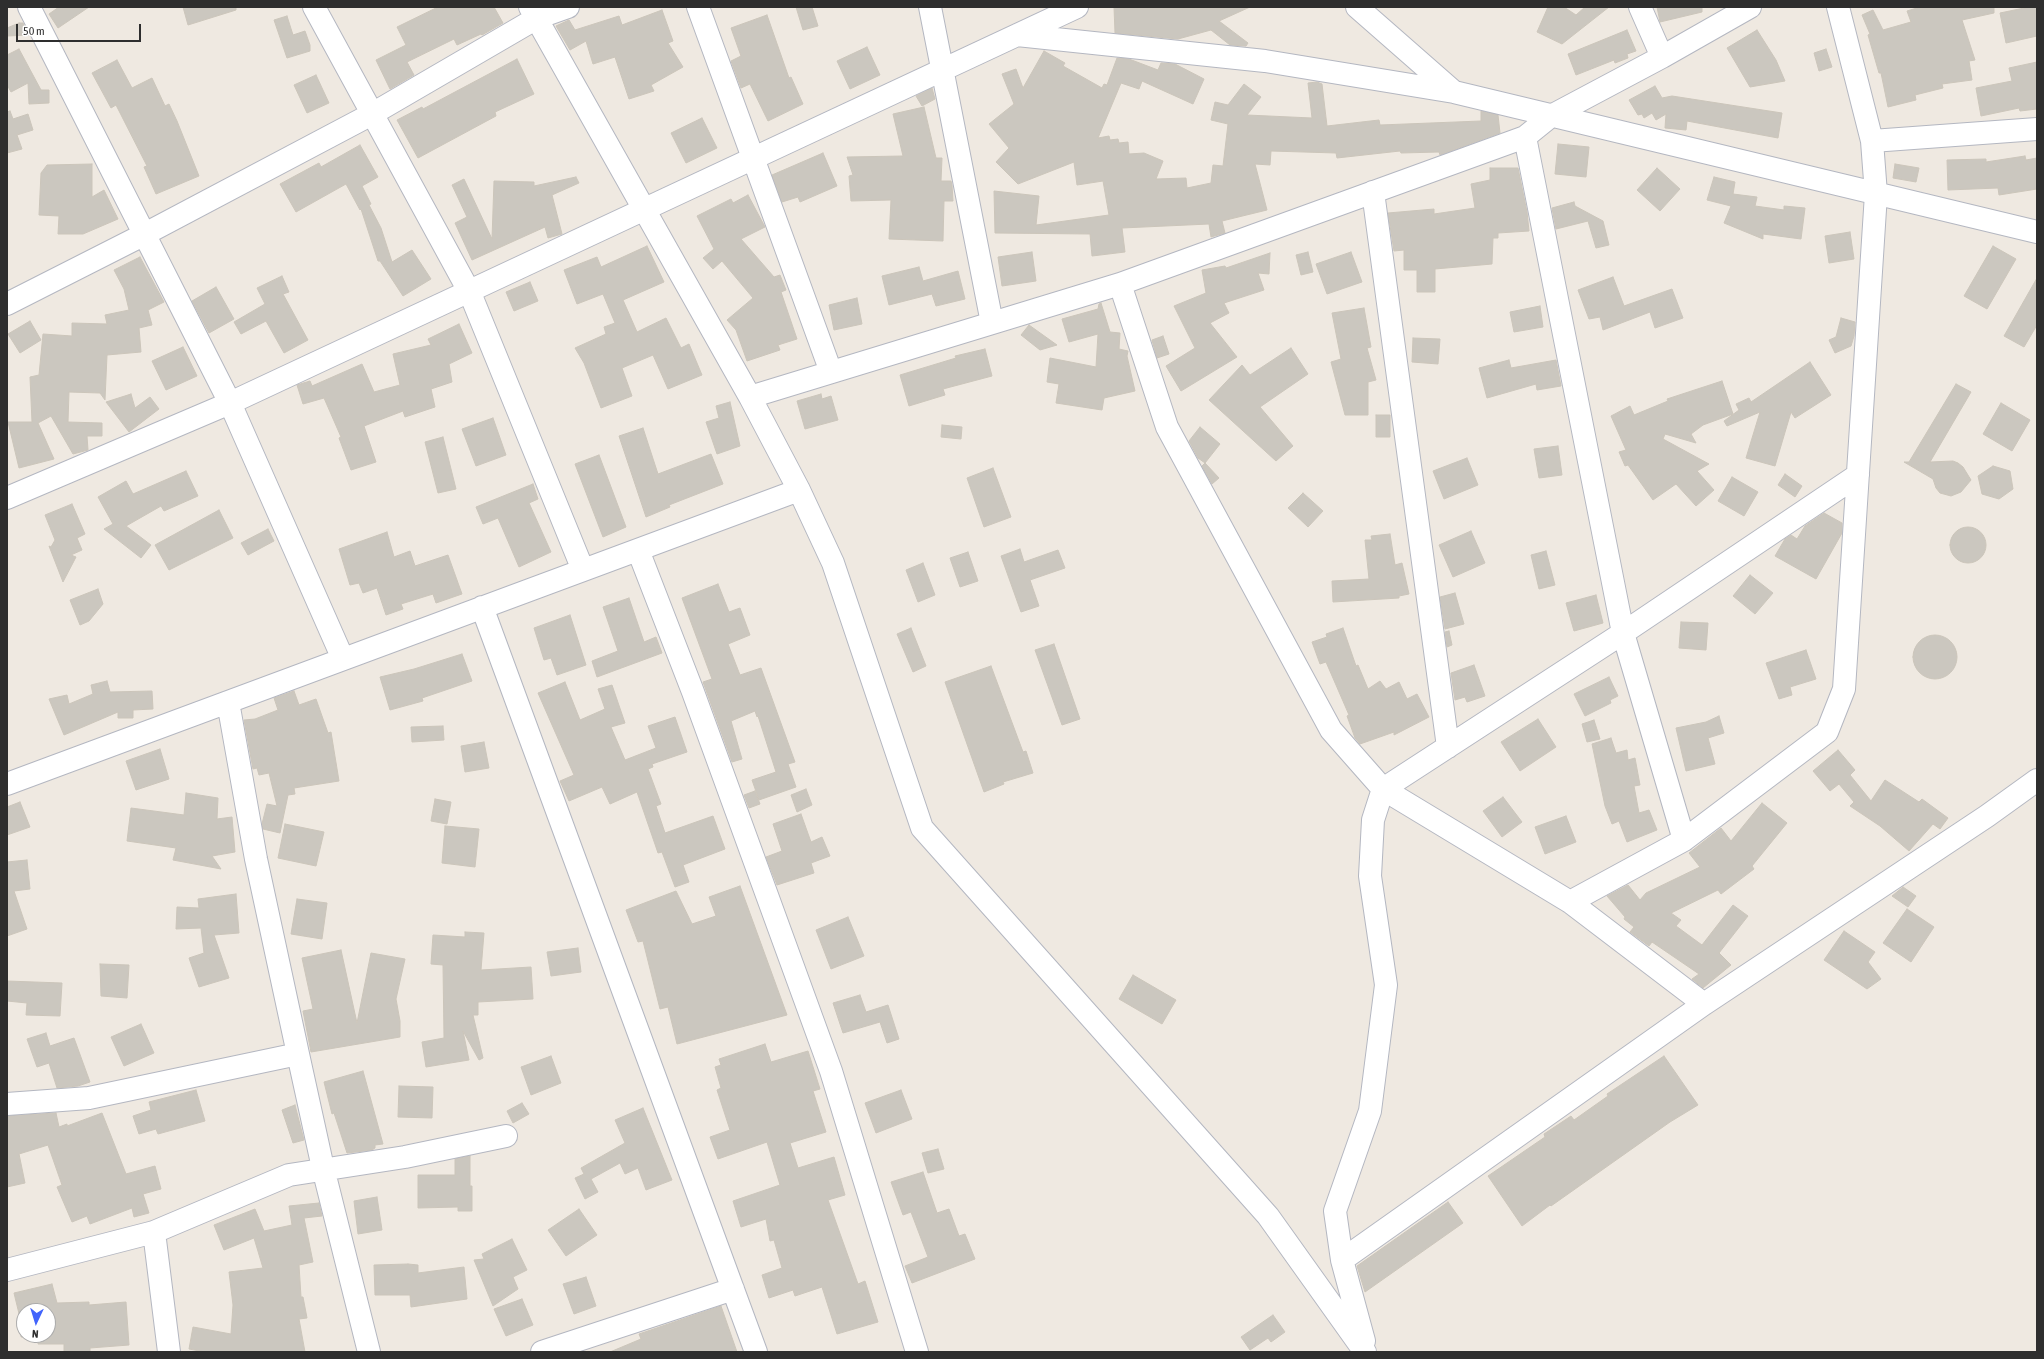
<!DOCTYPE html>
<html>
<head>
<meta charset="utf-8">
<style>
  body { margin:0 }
  #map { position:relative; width:2044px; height:1359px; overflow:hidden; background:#efe9e1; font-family:"Asap Condensed",sans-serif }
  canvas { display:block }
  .frame { position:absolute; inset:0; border:8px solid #2e2e2e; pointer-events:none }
  .north { position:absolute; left:16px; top:1303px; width:40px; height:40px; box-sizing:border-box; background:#fff; border:1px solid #ababab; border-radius:50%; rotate:184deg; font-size:11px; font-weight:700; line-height:16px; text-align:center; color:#2e2e2e }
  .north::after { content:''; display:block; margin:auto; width:14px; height:18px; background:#4264fb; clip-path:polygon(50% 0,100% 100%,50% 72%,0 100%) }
  .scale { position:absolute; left:16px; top:24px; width:125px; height:18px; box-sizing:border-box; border:2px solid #2e2e2e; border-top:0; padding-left:5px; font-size:12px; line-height:14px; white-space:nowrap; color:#2e2e2e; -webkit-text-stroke:3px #fff; paint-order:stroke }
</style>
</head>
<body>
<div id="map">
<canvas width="2044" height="1359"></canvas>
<div class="frame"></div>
<div class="north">N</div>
<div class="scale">50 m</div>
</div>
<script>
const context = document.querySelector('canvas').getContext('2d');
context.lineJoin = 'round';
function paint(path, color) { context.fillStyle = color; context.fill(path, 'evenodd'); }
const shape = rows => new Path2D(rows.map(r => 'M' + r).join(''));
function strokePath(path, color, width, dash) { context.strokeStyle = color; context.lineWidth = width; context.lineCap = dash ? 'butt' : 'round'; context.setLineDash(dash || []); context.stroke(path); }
const building = shape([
  [59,7,89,7,58,28,49,14,59,7],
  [183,7,236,7,236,10,188,25,183,7],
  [438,7,494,7,503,23,482,35,481,34,457,45,454,39,407,62,414,75,390,89,376,60,406,45,397,27,438,7],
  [796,7,812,7,818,26,803,30,796,7],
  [1114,7,1250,7,1219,21,1248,43,1246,46,1230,45,1211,30,1178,39,1115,33,1114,7],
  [1548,7,1564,7,1576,15,1585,7,1609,7,1562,44,1537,32,1548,7],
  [1657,7,1702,7,1702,12,1660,22,1657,7],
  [1920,7,1994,7,1994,13,1962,20,1975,60,1969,61,1972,80,1942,84,1943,88,1915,95,1916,100,1888,107,1881,73,1879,73,1868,35,1870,34,1862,15,1873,10,1883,30,1911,22,1907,11,1920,7],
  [2029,7,2037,7,2037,36,2006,43,2000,13,2029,7],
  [662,10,673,41,668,43,683,67,651,85,654,91,629,99,615,57,593,64,586,41,570,50,556,26,569,20,575,30,619,16,622,25,662,10],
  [767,15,789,78,791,77,803,104,768,121,750,84,741,88,731,61,741,56,731,28,767,15],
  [287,16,293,35,305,31,310,45,310,51,287,58,274,20,287,16],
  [19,23,23,23,29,35,7,36,7,28,19,23],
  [1627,30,1636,51,1627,54,1628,58,1615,63,1614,60,1576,75,1568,54,1627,30],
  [1757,30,1776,60,1785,81,1750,87,1727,48,1757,30],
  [867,47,880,75,850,89,837,61,867,47],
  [19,49,41,90,49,90,49,103,29,104,28,83,11,92,7,85,7,55,19,49],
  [1826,49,1832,67,1819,71,1814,53,1826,49],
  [1044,51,1065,63,1063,66,1102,88,1104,84,1107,85,1117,58,1129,59,1158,70,1161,63,1175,64,1204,79,1193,104,1142,81,1139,89,1121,83,1098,138,1109,136,1110,140,1118,139,1119,143,1128,142,1129,154,1144,153,1163,161,1156,179,1186,178,1187,188,1211,183,1213,165,1223,166,1228,124,1211,120,1215,102,1228,105,1244,84,1261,97,1247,115,1312,118,1308,83,1317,82,1322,84,1327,126,1379,120,1380,125,1481,121,1481,111,1498,115,1500,133,1440,155,1439,152,1401,153,1400,151,1337,158,1336,153,1271,151,1270,165,1255,164,1267,210,1222,221,1225,233,1211,237,1209,224,1122,228,1125,252,1092,256,1090,234,995,233,994,191,1039,196,1036,225,1109,215,1103,181,1077,185,1074,162,1018,184,996,162,1009,148,989,124,1014,104,1002,74,1016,69,1023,88,1044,51],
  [517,59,534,94,495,112,496,116,418,158,397,120,422,107,423,109,517,59],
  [117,60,132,88,152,78,165,106,169,104,177,121,199,176,156,194,144,167,147,166,116,105,111,108,92,73,117,60],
  [2037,62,2037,109,2020,111,2019,108,1981,116,1976,88,2012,81,2009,68,2037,62],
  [316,75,329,103,307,113,294,85,316,75],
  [1655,86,1662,98,1672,96,1782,113,1778,138,1687,121,1686,130,1665,128,1666,114,1656,120,1652,113,1644,118,1642,114,1638,115,1629,100,1655,86],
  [932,88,935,99,922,106,916,96,932,88],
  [924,107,936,158,942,158,941,181,951,181,952,185,953,201,944,201,943,241,889,239,891,200,851,201,849,176,853,175,847,157,903,156,893,114,924,107],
  [10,111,13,119,28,114,33,130,17,135,22,149,7,153,7,112,10,111],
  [702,118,717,148,686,163,671,133,702,118],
  [1558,144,1589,147,1586,177,1555,174,1558,144],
  [360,145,378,177,362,186,371,204,369,205,381,228,392,262,412,250,431,279,403,296,380,261,378,261,361,209,360,210,346,184,296,212,280,184,319,163,321,167,360,145],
  [823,153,837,186,800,202,798,197,782,202,772,175,823,153],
  [2025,156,2026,160,2037,158,2037,189,1999,195,1998,188,1948,190,1947,160,1986,159,1986,162,2025,156],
  [92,164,92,197,104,190,118,219,83,234,58,234,59,216,39,215,41,173,47,165,92,164],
  [1895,164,1919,168,1916,182,1893,178,1895,164],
  [1490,168,1518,168,1527,212,1529,231,1498,233,1498,238,1493,238,1492,264,1435,269,1435,292,1417,292,1417,270,1404,270,1404,250,1394,251,1388,213,1434,209,1434,214,1475,208,1471,184,1490,180,1490,168],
  [1657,168,1680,189,1660,211,1637,190,1657,168],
  [576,177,579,183,552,195,562,234,548,238,545,227,472,260,455,223,467,217,452,185,464,179,492,239,494,181,534,182,534,186,576,177],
  [1714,177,1735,182,1733,194,1757,197,1755,206,1784,210,1784,206,1805,208,1801,239,1763,234,1763,239,1724,223,1731,206,1707,200,1714,177],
  [748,195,765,227,741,239,774,277,780,275,786,290,781,292,797,339,778,345,780,350,747,361,736,330,727,320,753,298,722,261,713,269,703,258,714,249,697,216,731,199,733,203,748,195],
  [1574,202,1575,206,1603,221,1609,245,1596,248,1588,221,1556,229,1552,208,1574,202],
  [1850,232,1854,259,1829,263,1825,236,1850,232],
  [647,246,664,282,623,300,637,332,666,318,681,348,689,344,702,375,668,389,653,355,622,368,632,396,601,408,584,363,575,348,606,334,604,327,615,323,603,294,577,304,564,270,597,257,601,267,647,246],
  [1993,246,2016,259,1987,309,1964,296,1993,246],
  [1032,252,1036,281,1002,286,998,257,1032,252],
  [1308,252,1313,272,1301,275,1296,255,1308,252],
  [1351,252,1362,282,1327,294,1316,264,1351,252],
  [1270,253,1269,274,1258,273,1264,290,1224,303,1229,313,1210,323,1237,357,1181,391,1166,366,1195,348,1174,306,1206,293,1202,270,1225,266,1226,268,1270,253],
  [140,257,164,302,148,310,152,325,139,328,141,352,107,355,105,400,100,393,69,392,68,422,102,423,102,436,87,436,88,450,73,454,51,416,38,423,54,459,19,468,8,422,32,422,30,377,39,375,43,334,72,336,72,323,107,324,105,315,129,310,124,289,114,270,140,257],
  [919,267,923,281,958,271,965,299,936,306,932,294,889,305,882,276,919,267],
  [282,276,289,292,283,294,308,340,284,353,266,321,241,334,234,322,265,304,257,288,282,276],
  [1613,277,1624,306,1672,289,1683,318,1655,328,1650,312,1603,330,1600,317,1589,319,1578,290,1613,277],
  [2037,278,2037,325,2024,347,2004,336,2037,278],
  [530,282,538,301,514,311,506,292,530,282],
  [216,287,234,319,209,333,192,301,216,287],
  [857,298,862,324,834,330,829,305,857,298],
  [1101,303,1110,332,1120,333,1119,349,1128,351,1127,356,1135,391,1104,398,1102,410,1056,403,1059,384,1047,382,1050,358,1096,367,1098,334,1069,342,1062,319,1098,309,1099,304,1101,303],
  [1540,306,1543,327,1514,332,1510,312,1540,306],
  [1364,308,1371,347,1367,348,1376,380,1368,382,1368,415,1345,415,1331,362,1341,359,1332,313,1364,308],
  [1841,318,1855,322,1854,336,1851,346,1835,353,1829,340,1836,337,1841,318],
  [30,321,41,340,20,353,8,334,30,321],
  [459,324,472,353,449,364,452,382,431,389,435,407,405,417,403,411,364,426,376,462,351,470,339,438,341,437,324,398,303,404,297,385,310,381,312,386,362,364,374,392,400,385,393,354,431,345,428,339,459,324],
  [1029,325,1057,345,1040,350,1021,335,1029,325],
  [1163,336,1169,354,1157,358,1152,340,1163,336],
  [1413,338,1440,339,1438,364,1412,362,1413,338],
  [183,347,197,376,166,390,152,361,183,347],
  [1291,348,1308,374,1260,407,1293,446,1276,461,1209,400,1242,365,1250,375,1291,348],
  [985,349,992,376,943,389,945,395,909,406,900,375,956,358,955,356,985,349],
  [1509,360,1511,368,1556,360,1561,386,1537,390,1536,384,1487,398,1479,368,1509,360],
  [1810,362,1831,395,1795,418,1791,412,1775,466,1746,458,1760,412,1727,426,1724,421,1739,410,1736,404,1749,398,1751,402,1810,362],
  [1722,381,1733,414,1703,425,1691,434,1696,443,1665,434,1663,439,1709,464,1697,471,1714,490,1696,506,1676,484,1653,500,1628,465,1625,466,1619,452,1626,450,1611,416,1630,406,1634,415,1668,401,1667,399,1722,381],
  [1956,384,1971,392,1930,462,1953,461,1958,463,1963,467,1971,480,1961,492,1951,496,1940,493,1936,488,1933,479,1904,462,1909,462,1956,384],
  [131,394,135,408,150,397,159,409,129,432,106,402,131,394],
  [821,394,822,399,831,396,838,420,805,429,797,401,821,394],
  [730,402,740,446,717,454,706,422,719,418,716,406,730,402],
  [2001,403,2030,420,2012,451,1983,434,2001,403],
  [1376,415,1390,415,1390,437,1376,437,1376,415],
  [493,418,506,455,476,466,462,429,493,418],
  [942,425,962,427,961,439,941,437,942,425],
  [1200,427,1220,444,1205,463,1198,458,1189,441,1200,427],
  [643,428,658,474,711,454,723,484,669,505,670,507,646,517,619,436,643,428],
  [443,437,456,489,438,493,425,442,443,437],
  [1558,446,1562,475,1539,478,1534,449,1558,446],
  [599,455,626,527,603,537,575,464,599,455],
  [1467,458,1478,485,1444,499,1433,471,1467,458],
  [1205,463,1219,478,1212,484,1202,466,1205,463],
  [1993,466,2010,471,2013,489,1999,499,1982,494,1978,476,1993,466],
  [993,468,1011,517,984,527,967,478,993,468],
  [186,471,198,496,164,511,161,506,126,526,151,545,141,558,104,529,113,524,98,497,126,481,133,494,186,471],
  [1785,474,1802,486,1795,497,1778,485,1785,474],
  [1732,477,1758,492,1744,516,1718,501,1732,477],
  [533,484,538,499,529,503,551,552,519,567,498,518,483,524,476,507,533,484],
  [1303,493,1323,511,1308,527,1288,508,1303,493],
  [72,504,85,534,77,538,82,550,71,555,76,557,63,582,49,546,51,547,55,540,45,515,72,504],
  [219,510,233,538,169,570,155,545,219,510],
  [1824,513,1842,523,1842,533,1816,579,1775,556,1785,539,1791,535,1797,539,1805,526,1824,513],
  '1950 545a18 18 0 1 1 36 0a18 18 0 1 1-36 0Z',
  [268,529,274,541,248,555,241,543,268,529],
  [1471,531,1485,563,1453,577,1439,545,1471,531],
  [387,532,394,557,410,551,415,566,448,555,462,594,436,603,433,594,401,604,403,609,386,615,377,588,363,593,359,583,350,585,339,549,387,532],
  [1390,534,1395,565,1402,563,1409,594,1399,596,1399,598,1333,602,1332,581,1369,579,1365,540,1372,540,1371,536,1390,534],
  [1020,549,1024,562,1058,550,1065,568,1030,580,1039,606,1021,612,1001,556,1020,549],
  [1546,551,1555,585,1539,589,1531,555,1546,551],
  [968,552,978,581,960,587,950,558,968,552],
  [923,563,935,595,918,602,906,570,923,563],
  [1750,575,1773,593,1755,614,1733,596,1750,575],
  [718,584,729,612,740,608,750,635,728,644,740,675,761,668,795,762,788,764,796,787,759,800,752,780,776,772,758,716,757,717,755,711,731,721,742,759,732,762,703,682,712,679,682,598,718,584],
  [98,589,103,604,89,621,80,625,70,600,98,589],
  [1455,593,1464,624,1445,629,1440,597,1455,593],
  [1596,595,1603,623,1574,631,1566,603,1596,595],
  [629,598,644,642,656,637,662,653,597,677,592,661,618,651,603,607,629,598],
  [570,615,586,665,557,675,551,658,544,660,534,628,570,615],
  [1681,622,1708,623,1706,650,1679,648,1681,622],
  [911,628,926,666,913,672,897,634,911,628],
  [1343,628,1356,666,1358,665,1368,689,1380,681,1386,689,1399,682,1407,699,1417,694,1429,717,1394,735,1394,732,1360,744,1355,738,1347,716,1349,715,1326,662,1320,664,1312,642,1327,637,1326,634,1343,628],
  [1449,631,1452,645,1447,647,1445,632,1449,631],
  '1913 657a22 22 0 1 1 44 0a22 22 0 1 1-44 0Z',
  [1054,644,1080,719,1062,725,1035,650,1054,644],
  [1806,650,1816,679,1790,687,1792,695,1779,699,1766,663,1806,650],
  [462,654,472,681,422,698,423,701,390,710,380,677,414,669,462,654],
  [1474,665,1485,696,1467,702,1465,697,1455,700,1451,673,1474,665],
  [991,666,1023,752,1026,751,1033,773,1003,782,1004,784,984,792,945,682,991,666],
  [1609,677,1618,696,1610,700,1611,703,1585,716,1574,694,1609,677],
  [107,681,110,692,152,691,153,709,133,710,133,718,118,718,118,712,64,735,49,699,67,695,69,704,93,694,91,685,107,681],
  [565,682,580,720,605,709,598,689,612,685,625,723,611,727,625,760,656,748,648,726,675,717,687,752,652,764,653,767,648,769,661,804,656,806,665,833,713,816,725,849,683,865,689,882,675,887,662,852,658,853,637,792,610,804,602,787,569,801,560,781,574,775,538,693,565,682],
  [294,691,299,705,316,699,328,733,331,732,339,781,294,788,295,794,288,795,280,833,263,829,262,824,267,804,277,806,269,773,259,775,257,768,253,769,244,720,255,719,278,710,274,698,294,691],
  [1719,716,1724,733,1708,738,1715,764,1686,771,1676,728,1706,722,1719,716],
  [1538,719,1556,747,1520,771,1501,742,1538,719],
  [1594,720,1600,739,1587,742,1582,724,1594,720],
  [443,726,444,740,412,742,411,727,443,726],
  [1611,738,1616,753,1627,750,1628,760,1635,758,1640,785,1634,786,1639,813,1649,810,1657,830,1627,842,1619,821,1612,824,1605,806,1592,744,1611,738],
  [484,742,489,768,465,772,461,746,484,742],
  [160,749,169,779,136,790,126,761,160,749],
  [1838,750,1855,770,1850,775,1871,801,1885,780,1919,802,1922,799,1948,818,1940,829,1933,824,1909,851,1880,826,1850,806,1854,802,1839,784,1830,791,1813,771,1838,750],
  [806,789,812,805,797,812,791,795,806,789],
  [755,791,760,804,749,808,744,795,755,791],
  [186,793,218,798,217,819,232,817,235,852,212,856,221,869,173,860,176,848,127,841,131,808,184,815,186,793],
  [1503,797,1522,822,1502,837,1483,811,1503,797],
  [435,799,451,802,447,824,431,821,435,799],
  [20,802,30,827,7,835,7,807,20,802],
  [1762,803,1787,823,1752,866,1754,869,1721,894,1718,890,1671,913,1681,920,1676,926,1702,945,1733,905,1748,916,1719,953,1731,965,1703,988,1692,979,1699,974,1652,942,1649,946,1630,932,1634,927,1624,919,1625,917,1607,896,1628,885,1640,900,1646,893,1700,867,1689,853,1721,828,1731,841,1762,803],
  [801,814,811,842,822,837,830,856,811,863,814,873,777,885,766,857,782,851,773,824,801,814],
  [1566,816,1576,842,1545,854,1535,827,1566,816],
  [285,824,324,832,316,866,278,858,285,824],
  [445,826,479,829,475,867,442,863,445,826],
  [27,860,30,889,14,891,27,929,7,936,7,862,27,860],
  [740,886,787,1015,677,1044,668,1007,660,1009,643,941,638,942,626,910,676,891,692,924,716,916,709,897,740,886],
  [1903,887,1916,896,1908,907,1892,896,1903,887],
  [236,894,239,933,214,935,229,978,199,987,189,958,204,953,201,928,176,929,177,907,199,908,198,899,236,894],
  [297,899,327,903,322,939,291,934,297,899],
  [1907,909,1934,927,1911,962,1883,943,1907,909],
  [848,917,864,956,831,969,816,930,848,917],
  [1844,931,1875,952,1868,962,1881,979,1867,989,1824,960,1844,931],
  [465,932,484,933,481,970,531,967,533,999,478,1002,478,1015,473,1015,483,1058,479,1060,463,1031,469,1060,426,1067,422,1042,444,1038,443,965,431,964,433,935,465,937,465,932],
  [578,948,581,972,551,976,547,952,578,948],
  [341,950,357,1023,371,953,405,959,396,999,400,1021,400,1037,311,1052,303,1011,313,1009,302,958,341,950],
  [100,964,129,965,127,998,101,996,100,964],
  [1133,975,1176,1000,1162,1024,1119,999,1133,975],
  [7,981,62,983,60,1016,26,1015,27,1003,7,1001,7,981],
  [860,995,866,1012,888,1005,899,1039,887,1043,880,1022,843,1033,833,1003,860,995],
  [141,1024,154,1053,124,1066,111,1037,141,1024],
  [46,1033,50,1046,74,1038,90,1082,78,1086,57,1088,49,1063,37,1067,27,1039,46,1033],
  [765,1044,771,1062,808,1051,820,1089,813,1091,826,1132,790,1143,798,1168,834,1157,845,1195,828,1200,858,1284,865,1281,878,1322,837,1334,822,1287,795,1296,793,1290,769,1298,762,1275,782,1268,774,1240,770,1241,766,1219,741,1227,733,1201,780,1185,767,1142,718,1159,710,1137,730,1130,717,1090,721,1088,715,1067,721,1065,719,1059,765,1044],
  [551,1056,561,1083,531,1095,521,1067,551,1056],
  [1664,1056,1698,1105,1670,1122,1551,1206,1550,1205,1522,1226,1488,1176,1545,1137,1544,1134,1571,1116,1574,1120,1608,1096,1607,1094,1664,1056],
  [363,1071,383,1144,375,1145,375,1148,372,1150,347,1153,334,1113,332,1114,324,1082,363,1071],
  [399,1086,433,1087,432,1118,398,1117,399,1086],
  [196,1090,205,1121,158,1134,156,1129,139,1134,133,1116,151,1110,149,1102,196,1090],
  [901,1090,912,1119,876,1133,865,1103,901,1090],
  [522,1103,529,1114,513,1123,507,1111,522,1103],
  [295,1105,304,1140,293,1143,282,1110,295,1105],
  [643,1108,672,1180,646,1190,638,1168,625,1174,620,1163,591,1179,598,1192,585,1199,575,1178,584,1174,581,1168,625,1143,615,1120,643,1108],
  [56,1113,59,1127,67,1124,67,1126,102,1113,126,1174,155,1166,161,1189,143,1194,149,1213,134,1217,132,1208,90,1224,87,1216,72,1222,57,1187,62,1185,48,1145,19,1154,25,1183,7,1187,7,1116,56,1113],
  [938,1149,944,1169,928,1173,922,1153,938,1149],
  [470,1156,470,1186,472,1186,472,1211,458,1211,458,1207,418,1208,418,1175,455,1175,455,1159,470,1156],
  [923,1172,937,1213,949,1209,959,1236,965,1234,975,1259,912,1283,905,1266,928,1257,911,1212,903,1215,891,1182,923,1172],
  [377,1197,382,1230,358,1234,354,1201,377,1197],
  [1448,1202,1463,1223,1365,1292,1357,1266,1448,1202],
  [319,1203,322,1216,304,1218,313,1262,299,1265,301,1297,303,1297,307,1318,299,1319,305,1352,205,1352,189,1349,193,1327,231,1334,233,1305,229,1272,263,1268,254,1238,224,1250,214,1225,255,1209,264,1231,292,1225,289,1206,319,1203],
  [579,1209,597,1235,566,1256,548,1230,579,1209],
  [512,1239,527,1270,513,1277,518,1289,493,1306,474,1260,484,1259,482,1254,512,1239],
  [408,1264,418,1265,418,1273,464,1267,467,1299,411,1307,410,1295,375,1295,374,1265,408,1264],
  [586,1277,596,1306,574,1314,563,1284,586,1277],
  [52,1284,57,1303,89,1302,89,1305,126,1302,129,1345,90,1348,90,1352,64,1352,64,1344,38,1344,38,1337,21,1337,21,1322,14,1293,52,1284],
  [24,1311,48,1311,48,1335,24,1335,24,1311],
  [522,1299,533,1325,506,1336,494,1309,522,1299],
  [721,1306,737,1352,610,1352,641,1339,639,1334,721,1306],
  [1273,1315,1285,1332,1271,1342,1268,1338,1250,1350,1241,1337,1273,1315]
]);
paint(building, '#cbc7bf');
strokePath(building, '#cbc5ba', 1);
const minor = shape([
  [29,7,230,403,343,659],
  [314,7,470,293,583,570],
  [530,7,750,397,799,490,833,563,922,828,1268,1216,1365,1352],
  [698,7,831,372],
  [930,7,992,323],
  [1357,7,1454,92],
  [1640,7,1662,57],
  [1017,35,1265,61,1454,92,2037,232],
  [1525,137,1623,633,1684,840],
  [1872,141,2037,129],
  [1373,192,1448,747],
  [1120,284,1167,427,1331,730,1383,789,1570,902,1704,1004],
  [7,304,145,234,372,114,537,18,568,7],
  [750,397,1120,284,1525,137,1551,116,1662,57,1750,7],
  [7,498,230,403,1077,7],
  [638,550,693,692,831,1071,917,1352],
  [482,607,756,1352],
  [228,702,256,859,298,1054,323,1168,369,1352],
  [7,784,799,490],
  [1570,902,1684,840,1827,732,1844,689,1876,194,1872,141,1838,7],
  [7,1104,89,1098,298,1054],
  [154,1232,169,1352],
  [1342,1260,1704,1004,1987,816,2037,780],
  [7,1270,154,1232,289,1175,405,1157,506,1136],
  [1364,1341,1342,1260,1335,1211,1370,1111,1386,985,1370,876,1373,820,1383,789,1623,633,1858,475],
  [542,1352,733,1289]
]);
strokePath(minor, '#b4b7c1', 24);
strokePath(minor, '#fff', 22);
</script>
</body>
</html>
